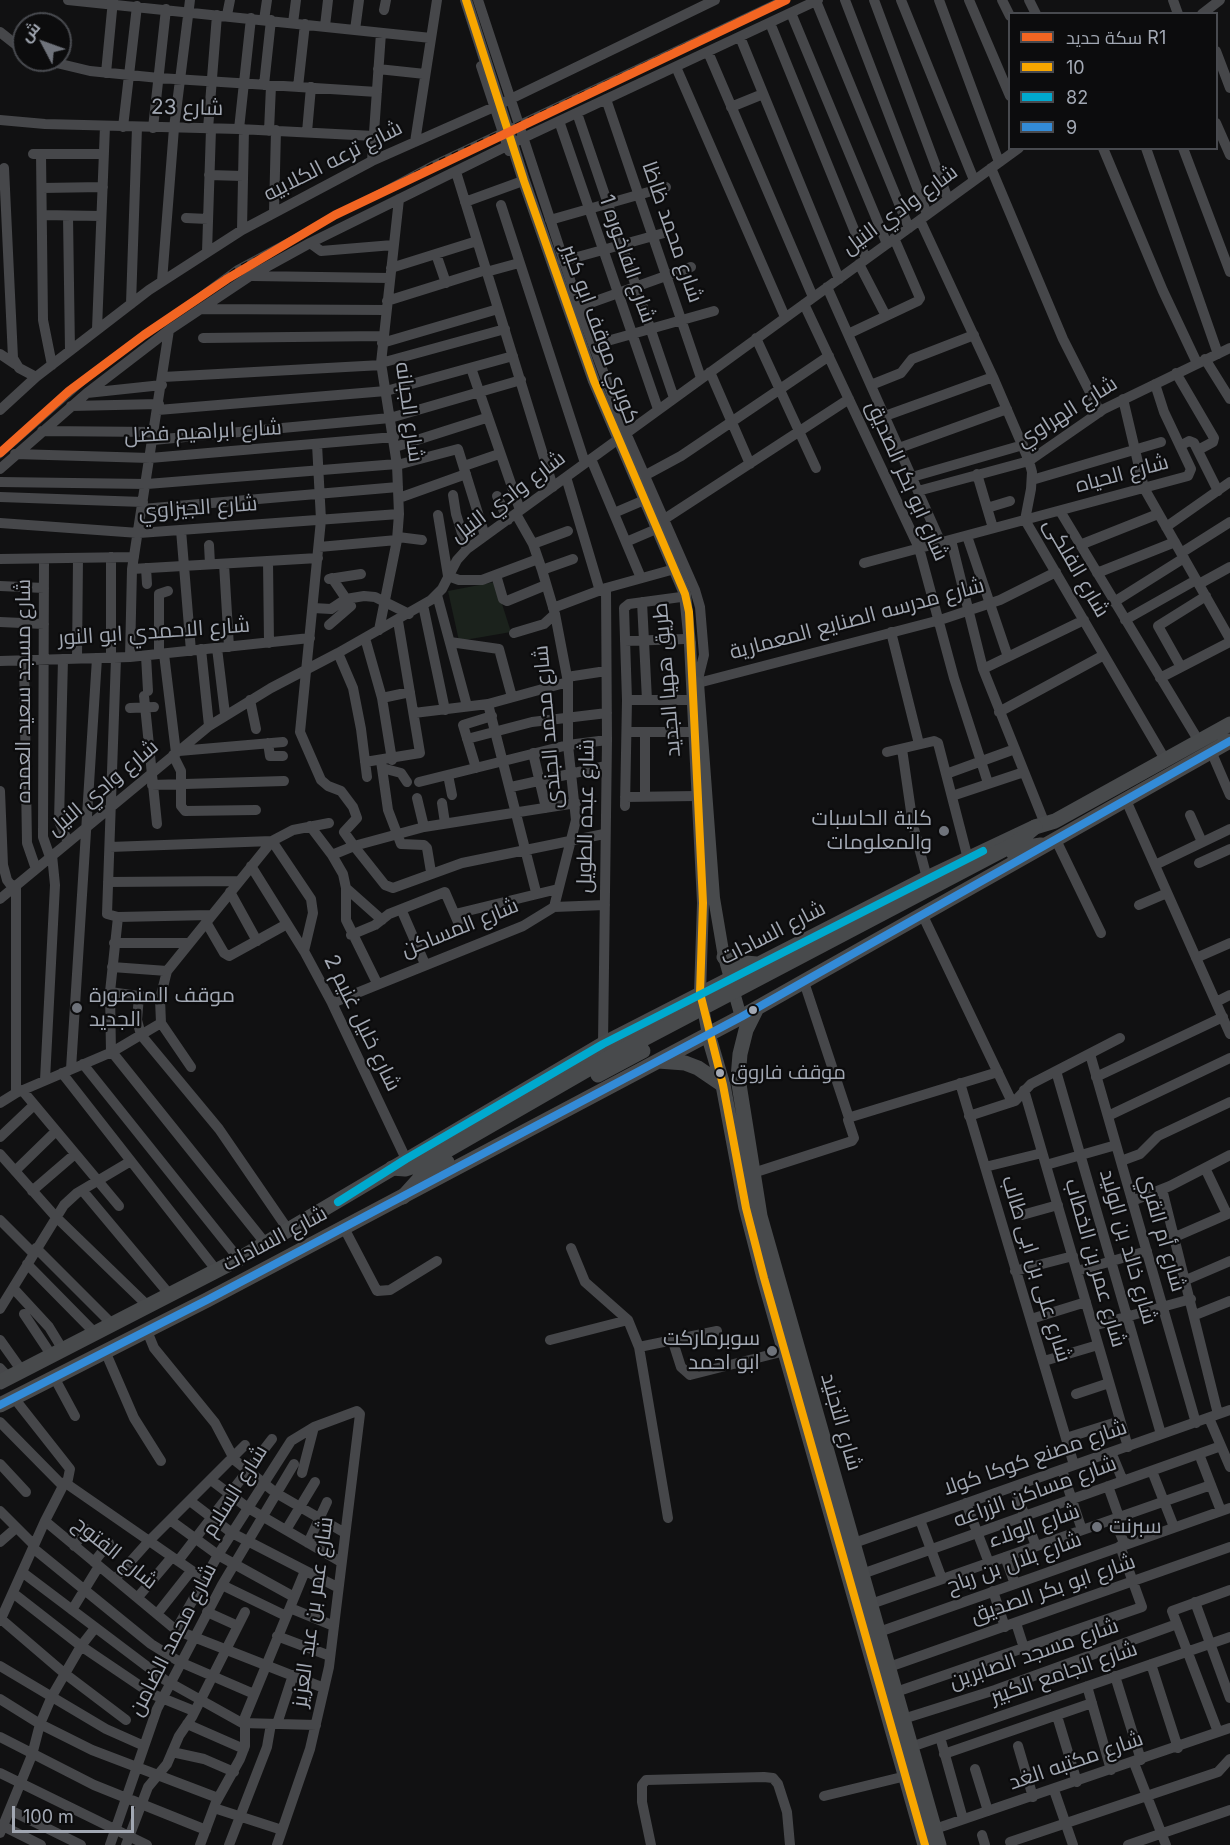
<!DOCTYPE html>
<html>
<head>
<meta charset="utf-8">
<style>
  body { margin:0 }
  #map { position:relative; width:1230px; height:1845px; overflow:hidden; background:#111112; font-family:Inter,Cairo,sans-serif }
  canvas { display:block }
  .legend { position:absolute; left:1008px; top:12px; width:210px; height:138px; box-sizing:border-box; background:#0c0c0d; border:2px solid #484a4f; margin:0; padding:8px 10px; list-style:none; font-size:18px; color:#a2a8b3 }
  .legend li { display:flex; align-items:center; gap:12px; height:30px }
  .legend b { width:30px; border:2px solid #484a4f }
  .north { position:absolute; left:12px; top:12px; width:60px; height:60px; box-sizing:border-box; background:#0c0c0d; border:2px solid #484a4f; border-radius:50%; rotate:311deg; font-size:16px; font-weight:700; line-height:24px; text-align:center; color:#a2a8b3 }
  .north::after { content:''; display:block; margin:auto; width:21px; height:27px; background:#6f737b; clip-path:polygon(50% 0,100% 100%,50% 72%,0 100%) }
  .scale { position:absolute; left:12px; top:1806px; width:122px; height:27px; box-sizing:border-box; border:3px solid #a2a8b3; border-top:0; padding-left:8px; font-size:18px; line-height:21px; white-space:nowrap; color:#a2a8b3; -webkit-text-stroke:4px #0c0c0d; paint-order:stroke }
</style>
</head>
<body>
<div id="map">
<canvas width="1230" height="1845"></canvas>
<ul class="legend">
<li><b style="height:8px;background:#f26522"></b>سكة حديد R1</li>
<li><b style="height:8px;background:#f7a600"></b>10</li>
<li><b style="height:8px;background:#00a9ce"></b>82</li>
<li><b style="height:8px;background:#338bd7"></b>9</li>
</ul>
<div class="north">ش</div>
<div class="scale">100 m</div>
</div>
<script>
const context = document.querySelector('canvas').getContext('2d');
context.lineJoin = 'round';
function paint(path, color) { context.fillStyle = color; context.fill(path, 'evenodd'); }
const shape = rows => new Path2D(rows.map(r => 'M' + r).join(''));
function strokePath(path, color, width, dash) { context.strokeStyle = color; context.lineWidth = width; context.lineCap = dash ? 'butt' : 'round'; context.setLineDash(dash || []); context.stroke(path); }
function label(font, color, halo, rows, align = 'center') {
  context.font = font + ' Inter,Cairo,sans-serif'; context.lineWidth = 4.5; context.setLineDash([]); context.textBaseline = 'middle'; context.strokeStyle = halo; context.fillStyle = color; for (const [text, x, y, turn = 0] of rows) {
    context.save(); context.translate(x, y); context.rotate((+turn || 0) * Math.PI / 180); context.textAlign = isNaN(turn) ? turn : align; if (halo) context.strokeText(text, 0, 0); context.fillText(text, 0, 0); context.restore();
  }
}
paint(shape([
  [495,582,511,632,459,641,448,591]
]), '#1b221c');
strokePath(shape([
  [68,0,431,38],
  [478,0,579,307,626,433,695,590,700,607,704,655,698,679],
  [845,0,927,214],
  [874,0,948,199],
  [901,0,974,180],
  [939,0,999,162],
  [969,0,1010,96],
  [1002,0,1010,16],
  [1029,0,1036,14],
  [1173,0,1178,14],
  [816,1,909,228],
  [384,10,386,0],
  [791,13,887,244],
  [1202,14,1220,0],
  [227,15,230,0],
  [264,20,267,0],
  [293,23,296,0],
  [770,23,866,259],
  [325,26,328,0],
  [355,30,359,0],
  [0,32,24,51],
  [740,37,839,279],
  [1216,51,1230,88],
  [708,52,813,297],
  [44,60,90,71,159,78,377,92],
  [481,66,509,151],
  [676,67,785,317],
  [378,69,425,74],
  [106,73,113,0],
  [264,85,271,20],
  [298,87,305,24],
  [606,99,701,378],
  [731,107,763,94],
  [577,113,674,398],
  [0,120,45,124,239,129,374,136],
  [559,121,658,409],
  [1216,123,1230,155],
  [123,127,137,6],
  [153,128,166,9],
  [208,129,217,15],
  [239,129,251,18],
  [269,131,271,86],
  [307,132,311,87],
  [415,142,437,0],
  [1103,148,1163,291,1197,363],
  [1146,148,1218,354],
  [1183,148,1230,272],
  [33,154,104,154],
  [41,154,43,320,52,365],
  [372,161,381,33],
  [4,168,13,358,19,368,36,377],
  [991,168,1063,339,1100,412],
  [456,172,553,487],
  [209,175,243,176],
  [42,188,103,187],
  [465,202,520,182],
  [501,205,585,463],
  [274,212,276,130],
  [42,215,101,216],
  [68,216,70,351],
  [186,218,208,219],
  [550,220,666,187],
  [920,220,993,377,1029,461,1032,472,1031,489,1025,520,1166,761],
  [242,230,244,129],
  [310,243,321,251,393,245],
  [207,252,211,129],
  [436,254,446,283],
  [563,261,664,233],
  [859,264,886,316],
  [391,268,477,241],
  [486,272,519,263],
  [252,276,389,278],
  [162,281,174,128,190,0],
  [827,287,941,543],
  [387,301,486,270],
  [131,304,137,127],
  [804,304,919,548,954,678,988,783],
  [579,307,691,267],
  [201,309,386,310],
  [97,329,105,126],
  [848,334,918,301,920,298,894,238],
  [203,338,383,336],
  [756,338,816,468],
  [382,343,498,309],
  [593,345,714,311],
  [0,354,15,364],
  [1205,359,1230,399],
  [381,363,505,329],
  [471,368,520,510],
  [710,372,750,464],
  [1176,373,1214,438,1213,442,1198,450],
  [163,377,382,365],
  [871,385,901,373,912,359,974,335],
  [87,393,162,385],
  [1123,399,1144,488,1230,639],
  [71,406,159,404],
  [0,410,36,377,149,290,242,230,372,161,494,107,715,0],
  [158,410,386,391,513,356],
  [885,416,993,377],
  [42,431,154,432],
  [153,440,390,418,521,380],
  [317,444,321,520,300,732,321,780,328,786,341,791,353,807,357,818,344,832,354,846,385,885,393,888,462,863,604,834],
  [1180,446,1189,441,1194,443,1218,491],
  [395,447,486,418],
  [899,448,1007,409],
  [15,454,150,458,394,437],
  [591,459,641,578],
  [397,465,458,449,485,536],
  [464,466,499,454],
  [0,469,87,393,169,330,250,276,310,243,523,138,818,0],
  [977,474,993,528],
  [644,476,681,456,829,356],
  [566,477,600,591],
  [912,477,1023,445],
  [1032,480,1161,442],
  [0,482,147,484,397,464],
  [918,491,1029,461,1104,409,1230,348],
  [453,495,456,514,467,549],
  [497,496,508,520],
  [0,497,143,502],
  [399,498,466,474],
  [987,508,1010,501],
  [142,509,398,487],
  [1060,511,1200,743],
  [614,513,642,501],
  [516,514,533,544,542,570,555,614,568,682,568,745,576,820,554,907],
  [438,515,448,576,459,580,482,580,538,559],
  [663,520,849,399],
  [0,523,139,533,399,514],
  [1166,527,1230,482],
  [181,530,191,651],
  [967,536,1008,657],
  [398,537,422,540],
  [951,540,983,669,1045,824],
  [626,542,654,530],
  [533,544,568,531],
  [209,545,210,564],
  [1080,545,1158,514],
  [319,547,397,540],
  [1181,553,1230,522],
  [111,557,111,658],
  [0,559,134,557],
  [44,559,43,837,50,857],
  [268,561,269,643],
  [864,563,1188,476,1191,469,1164,412,1155,384],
  [224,564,229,647],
  [146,568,147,584],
  [132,569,318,558],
  [542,570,573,559],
  [1097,573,1175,542],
  [496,575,503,599,507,601,546,585],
  [329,579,361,574],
  [1199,584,1230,567],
  [0,586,44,588],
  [437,595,467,706],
  [642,602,647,700],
  [1114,602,1184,558],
  [423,605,445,710],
  [313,608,331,609,346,599,364,596,375,597,409,614],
  [553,608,606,588,671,570],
  [1125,620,1196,580],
  [0,622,44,624],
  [329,625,351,606,332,578],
  [379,630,397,540,399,514,397,465,381,363,399,199],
  [891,632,919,744],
  [514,633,544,624,555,614],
  [365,638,382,698,392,760],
  [625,641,685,639],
  [450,642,499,649,512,697],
  [217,648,225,714],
  [201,649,209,726],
  [338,653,353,688,361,729,367,777],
  [159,654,159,594,168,591],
  [164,654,176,753],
  [146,656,148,691],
  [130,657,132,569,169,330],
  [116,658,107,914,118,917,211,915],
  [63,659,59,821,68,842],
  [77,659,78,558],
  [24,660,27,843,36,869],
  [0,661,130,657,310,638],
  [1181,667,1158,626,1206,596],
  [983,669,1084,620],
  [567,677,606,671],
  [1160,678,1230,642],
  [698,683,940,620,1000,600,1056,572],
  [144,696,157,824],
  [382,698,410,692],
  [250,700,256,729],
  [627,700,691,700],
  [488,704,536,892],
  [130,708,154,707],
  [999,712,1104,655],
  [414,713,488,704,568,682],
  [627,732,693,732],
  [467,739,532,722,607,713],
  [268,743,270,756,283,756],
  [902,749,913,825,927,878],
  [179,751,283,742],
  [1211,751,1230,795],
  [887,752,934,741,938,743,968,859],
  [533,753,546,808],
  [173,755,181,771,181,806,185,811,256,810],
  [381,761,388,810,401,844,424,845,427,848,431,872],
  [365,762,420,753,398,621],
  [382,768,401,773,407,782],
  [476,768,463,725,492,716],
  [946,774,1015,749],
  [448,775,452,795],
  [419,782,568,745,607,740],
  [152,785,284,781],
  [511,787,606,766],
  [0,791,3,865,7,880,13,888],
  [645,796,645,732],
  [952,796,1024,772],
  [625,797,696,796],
  [417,798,424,827],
  [1125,798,1230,1034],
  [442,803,445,823],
  [625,806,627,700,624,608,629,604,681,597],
  [1190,815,1202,842],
  [310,826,332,855,343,874,346,888,346,920,377,983],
  [1055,838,1101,933],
  [110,847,272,841,311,899,313,913,304,951,332,1003,406,1159],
  [332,855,354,846,424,827,576,803],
  [1199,863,1230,849],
  [1155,865,1230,829],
  [251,866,304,951],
  [108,882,238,881],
  [346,888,382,920],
  [230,892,257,941],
  [0,899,209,726,271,688,338,653,431,600,442,589,457,560,467,549,1019,148],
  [1139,905,1167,893],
  [401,909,425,964],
  [455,914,558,889],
  [923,916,1012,1102],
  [206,922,224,953,229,956,287,924],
  [351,935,375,925,389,914,445,892,458,922],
  [114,943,189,943],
  [1196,958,1230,943],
  [112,967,167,971],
  [804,982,849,1118],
  [110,992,160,999],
  [139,996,137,1020,141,1035,219,1129,289,1231],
  [1216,1002,1230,995],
  [332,1003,523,926,554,907,605,905],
  [603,1044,607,740,606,588],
  [112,1052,266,1244],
  [111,1053,110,992,118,917],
  [1090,1054,1196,1423],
  [83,1064,239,1259],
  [191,1067,161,1023,160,999,167,971,272,841,293,830,329,823],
  [71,1069,97,658],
  [1056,1071,1161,1434],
  [62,1073,217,1271],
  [1096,1077,1223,1017],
  [45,1080,55,885,52,855],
  [960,1083,1074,1465],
  [22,1090,119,1206],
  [1024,1090,1128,1447],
  [16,1093,16,885],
  [0,1103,16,1093,112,1052,161,1023],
  [969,1116,1015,1101,1031,1084,1120,1038],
  [1108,1116,1230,1058],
  [0,1137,34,1105],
  [0,1154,55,1216,148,1306],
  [1121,1161,1140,1154,1158,1136,1230,1102],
  [1046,1165,1116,1145],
  [985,1167,1042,1153],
  [1205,1168,1227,1214],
  [15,1171,56,1131],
  [753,1173,852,1141,854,1138,848,1120,851,1117,998,1072],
  [1162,1189,1218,1414],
  [82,1190,170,1295],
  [32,1191,75,1154],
  [1132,1201,1170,1186,1230,1155],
  [1022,1215,1058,1205],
  [0,1220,33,1253],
  [343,1226,377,1291,390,1290,437,1261],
  [1175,1237,1230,1213],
  [36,1248,112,1324],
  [571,1248,585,1282,628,1320,639,1347,668,1518],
  [27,1264,95,1333],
  [1015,1271,1073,1256],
  [1077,1271,1147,1251],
  [1186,1280,1230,1261],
  [13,1288,49,1327,63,1350],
  [0,1309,64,1205,77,1193,131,1161],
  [24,1314,52,1356],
  [1195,1315,1230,1301],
  [1031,1319,1086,1302],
  [1093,1326,1191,1299],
  [147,1331,154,1348,215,1423,233,1457],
  [0,1340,22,1371],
  [550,1340,628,1320],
  [673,1342,681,1367,690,1375,785,1351],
  [639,1347,717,1331],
  [105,1351,134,1418,161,1461],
  [1044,1361,1098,1345],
  [0,1368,9,1378],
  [54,1377,75,1416],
  [1076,1394,1109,1383],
  [14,1398,70,1469,67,1484,204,1579],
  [1209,1418,1230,1467],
  [0,1422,63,1486],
  [1066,1438,1120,1421],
  [1111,1452,1123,1481],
  [1199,1454,1221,1511],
  [232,1458,276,1493,345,1533],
  [0,1464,26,1492],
  [1062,1470,1082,1530],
  [1152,1471,1174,1527],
  [302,1473,314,1427],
  [211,1480,248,1508,341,1562],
  [1108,1486,1119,1517],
  [1014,1487,1036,1546],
  [190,1501,232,1533,337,1587],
  [966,1503,989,1563],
  [0,1511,34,1545],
  [1114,1519,1125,1545],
  [170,1520,218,1555,294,1597],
  [920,1520,942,1579],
  [45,1521,176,1630,324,1688],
  [286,1530,315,1482],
  [0,1542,16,1528],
  [308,1543,327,1502],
  [854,1543,1230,1410],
  [74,1546,86,1529],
  [33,1548,151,1644,180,1662,254,1694],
  [1005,1557,1015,1584],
  [178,1561,272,1439],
  [94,1562,109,1543],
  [22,1572,165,1680,242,1723,316,1725],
  [862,1574,1221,1446],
  [115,1579,148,1542,245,1445],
  [222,1585,286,1616],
  [993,1591,1005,1627],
  [13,1593,81,1646,152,1694,194,1711],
  [138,1597,172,1557],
  [1195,1602,1230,1698],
  [871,1604,1211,1485],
  [290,1608,334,1626],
  [72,1610,99,1566],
  [207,1612,238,1626],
  [157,1614,191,1571],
  [1,1619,64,1673,126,1720],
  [0,1621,45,1521,65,1482],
  [1016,1623,1024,1648],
  [176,1630,218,1555,291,1441,314,1427,357,1411,360,1414,329,1667,310,1749,277,1845],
  [879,1632,1230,1508],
  [277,1636,330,1656],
  [1151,1664,1178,1748],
  [0,1666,106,1729,142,1745],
  [889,1667,1230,1547],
  [1115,1676,1141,1760],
  [1087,1686,1111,1770],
  [896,1692,1142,1607,1120,1546],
  [0,1699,40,1724,92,1750,218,1798],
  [1057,1716,1077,1782],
  [903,1719,995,1690,1177,1624],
  [187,1724,244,1749],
  [277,1724,293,1675],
  [1218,1732,1172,1611,1230,1590],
  [0,1737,94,1785,206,1830],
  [940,1737,963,1819],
  [1018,1746,1033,1797],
  [911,1747,1230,1637],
  [172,1752,204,1759,234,1772],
  [944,1754,1092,1703],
  [1134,1763,1166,1845],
  [975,1769,988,1811],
  [0,1773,147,1845],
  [1054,1790,1073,1845],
  [824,1796,906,1776],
  [214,1808,282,1830],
  [10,1810,81,1845],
  [3,1826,41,1845],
  [935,1829,1230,1728],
  [0,1833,32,1755,40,1724,52,1696,81,1646,95,1628],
  [982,1835,985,1845],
  [1010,1842,1218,1772,1230,1759],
  [110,1845,157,1709,222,1585,294,1464],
  [126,1845,148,1787,167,1764,179,1736,192,1717,245,1612],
  [200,1845,216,1802,240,1759,245,1746,245,1717,305,1571],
  [229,1845,267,1747,271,1724],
  [651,1845,642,1802,642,1785,646,1780,764,1777,773,1778,778,1784,787,1812,790,1845],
  [1128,1845,1230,1810]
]), '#46474a', 10);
strokePath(shape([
  [690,644,703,903,700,993,708,1034],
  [698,683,714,898,724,957,741,1017]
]), '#484a4c', 12);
strokePath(shape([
  [724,957,734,962,757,964],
  [757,1008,746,1030,740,1054,738,1078,760,1216,939,1845],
  [708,1034,723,1085,746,1208,764,1278,925,1845],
  [658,1061,685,1063,698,1068,723,1085],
  [0,1382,239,1259,603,1044,927,878,1035,827,1055,821,1230,724],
  [0,1405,207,1300,741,1017,1230,741]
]), '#484a4c', 15);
const rail = shape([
  [0,456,99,369,236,268,433,163,779,0]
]);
strokePath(rail, '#46484a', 4.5);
strokePath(rail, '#0c0c0d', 2, [7]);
strokePath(shape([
  [466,0,524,181,594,381,685,594,690,644]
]), '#484a4c', 12);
strokePath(shape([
  [1014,854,1028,847,1041,845],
  [598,1075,643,1051],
  [392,1168,405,1169,427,1162,611,1056,1016,843,1035,827],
  [403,1197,421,1177,447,1162]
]), '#484a4c', 15);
strokePath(shape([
  [466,0,524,181,594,381,685,594,689,612,703,903,700,993,723,1085,746,1208,764,1278,925,1845]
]), '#f7a600', 8);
strokePath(shape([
  [338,1202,406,1159,603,1044,983,851]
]), '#00a9ce', 8);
strokePath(shape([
  [0,1405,207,1300,741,1017,1230,741]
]), '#338bd7', 8);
strokePath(shape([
  [0,453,69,391,144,335,227,279,335,215,786,0]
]), '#f26522', 9);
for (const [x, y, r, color] of [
  [944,831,6,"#6f737b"],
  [77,1008,6,"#6f737b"],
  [753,1010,5,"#a2a8b3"],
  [720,1073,5,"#a2a8b3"],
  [772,1351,6,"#6f737b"],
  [1097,1527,6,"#6f737b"]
]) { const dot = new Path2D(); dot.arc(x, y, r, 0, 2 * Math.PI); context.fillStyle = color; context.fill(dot); strokePath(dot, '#0c0c0d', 2); }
label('20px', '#a2a8b3', '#0c0c0d', [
  ["موقف فاروق",731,1073]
], 'left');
label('21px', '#a2a8b3', '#0c0c0d', [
  ["شارع 23",187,108,1],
  ["شارع ترعه الكلابيه",333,161,-27],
  ["شارع وادي النيل",900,210,-36],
  ["شارع محمد ظاظا",672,232,71],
  ["شارع الفاخوره 1",627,259,71],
  ["كوبري موقف ابو كبير",600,334,70],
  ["شارع الجبانه",409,412,82],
  ["شارع الهراوي",1067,412,-32],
  ["شارع ابراهيم فضل",203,432,-3],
  ["شارع الحياه",1122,474,-15],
  ["شارع ابو بكر الصديق",907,481,66],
  ["شارع وادي النيل",508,497,-37],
  ["شارع الجيزاوي",198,508,-4],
  ["شارع الفلكى",1076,568,60],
  ["شارع مدرسه الصنايع المعمارية",857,619,-15],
  ["شارع الاحمدي ابو النور",154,632,-4],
  ["طريق ههيا الجديد",667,680,-95],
  ["شارع مسجد سعيد العمده",24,691,-90],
  ["شارع محمد الجندى",548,727,-95],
  ["شارع وادي النيل",103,788,-40],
  ["شارع عبده الطويل",586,816,-89],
  ["شارع المساكن",460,928,-22],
  ["شارع السادات",773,933,-27],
  ["شارع خليل غنيم 2",362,1023,64],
  ["شارع أم القري",1162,1233,74],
  ["شارع السادات",275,1239,-28],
  ["شارع خالد بن الوليد",1128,1247,74],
  ["شارع عمر بن الخطاب",1095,1263,74],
  ["شارع على بن ابى طالب",1036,1269,73],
  ["شارع التجنيد",841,1422,74],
  ["شارع مصنع كوكا كولا",1035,1458,-19],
  ["شارع السلام",235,1491,-58],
  ["شارع مساكن الزراعه",1035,1492,-20],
  ["شارع الولاء",1034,1526,-19],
  ["شارع الفتوح",115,1553,39],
  ["شارع بلال بن رباح",1014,1563,-20],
  ["شارع ابو بكر الصديق",1053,1589,-19],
  ["شارع عمر بن عبد العزيز",313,1612,-82],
  ["شارع محمد الضامن",173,1640,-63],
  ["شارع مسجد الصابرين",1034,1654,-19],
  ["شارع الجامع الكبير",1064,1673,-19],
  ["شارع مكتبه الغد",1076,1761,-19]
]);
label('21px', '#a2a8b3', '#0c0c0d', [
  ["كلية الحاسبات",932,819],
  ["والمعلومات",932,843],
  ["موقف المنصورة",89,996,"left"],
  ["الجديد",89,1020,"left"],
  ["سوبرماركت",760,1339],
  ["ابو احمد",760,1363],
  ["سبرنت",1109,1527,"left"]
], 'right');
</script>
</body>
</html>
